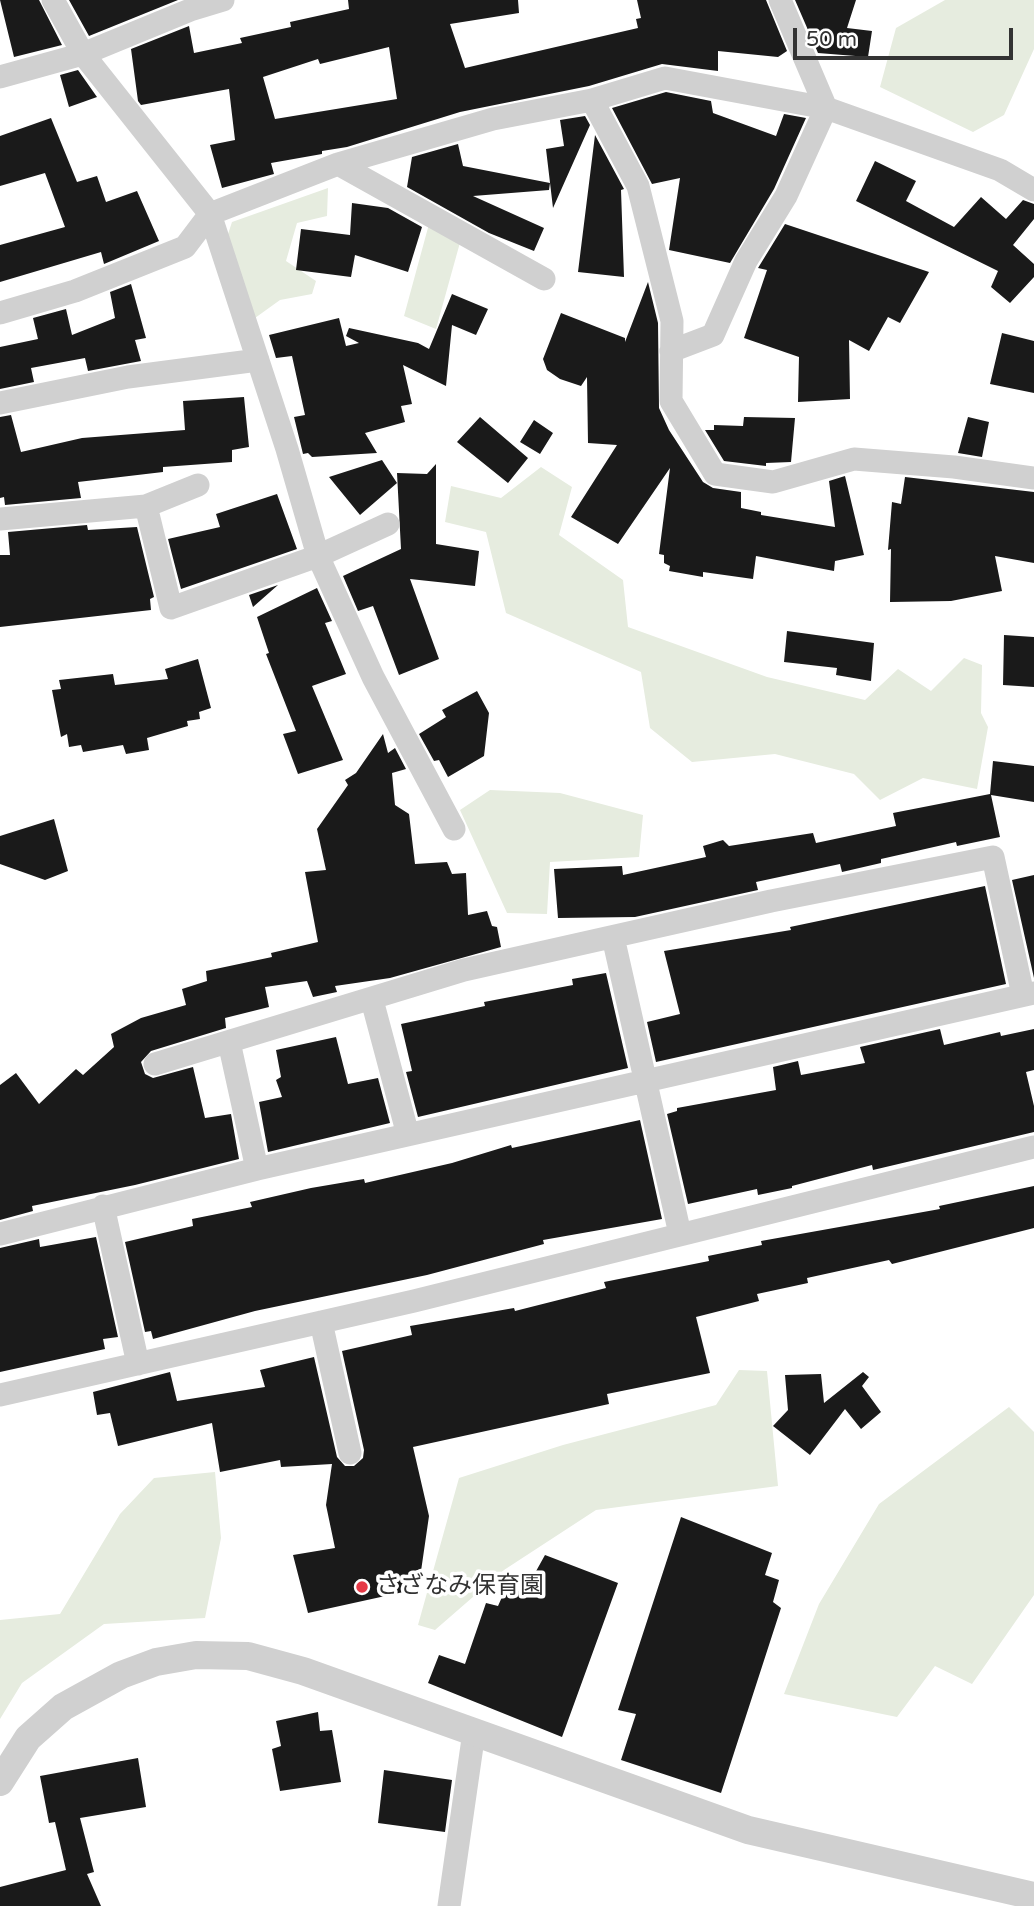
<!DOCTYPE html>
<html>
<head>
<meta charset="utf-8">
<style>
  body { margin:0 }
  #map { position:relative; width:1034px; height:1906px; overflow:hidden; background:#fff; font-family:"Varela Round",sans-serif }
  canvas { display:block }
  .scale { position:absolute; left:793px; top:28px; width:220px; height:32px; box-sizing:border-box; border:4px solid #333; border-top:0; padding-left:9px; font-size:21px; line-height:24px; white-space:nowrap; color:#333; -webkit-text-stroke:5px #fff; paint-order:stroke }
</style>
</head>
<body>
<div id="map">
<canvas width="1034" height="1906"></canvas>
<div class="scale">50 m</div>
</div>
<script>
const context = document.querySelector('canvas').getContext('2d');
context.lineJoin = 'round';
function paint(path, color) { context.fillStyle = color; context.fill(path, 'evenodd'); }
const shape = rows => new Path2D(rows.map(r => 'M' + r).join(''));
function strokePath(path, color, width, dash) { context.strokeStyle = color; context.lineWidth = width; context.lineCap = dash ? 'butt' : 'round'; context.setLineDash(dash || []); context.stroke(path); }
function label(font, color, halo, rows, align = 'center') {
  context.font = font + ' "Varela Round","Noto Sans JP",sans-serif'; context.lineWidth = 7; context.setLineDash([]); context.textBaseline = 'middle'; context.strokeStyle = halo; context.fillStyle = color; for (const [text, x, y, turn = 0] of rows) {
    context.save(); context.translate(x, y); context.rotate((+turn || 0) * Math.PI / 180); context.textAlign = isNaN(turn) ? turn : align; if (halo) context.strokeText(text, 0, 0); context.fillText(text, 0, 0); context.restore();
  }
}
paint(shape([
  [945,0,1034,0,1034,49,1004,115,973,132,880,87,896,28],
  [328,188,327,216,297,223,286,261,316,281,312,294,280,300,255,318,228,234,232,222],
  [429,224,461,239,436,329,404,316],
  [541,467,572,487,559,535,623,580,628,627,767,677,865,700,898,669,931,691,964,658,982,665,981,713,988,727,977,789,923,778,880,800,854,774,775,754,692,762,650,728,641,672,506,613,486,532,445,522,451,486,501,498],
  [490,790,560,793,643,815,639,857,550,862,547,914,507,913,460,810],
  [739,1370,767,1371,778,1486,596,1510,504,1570,435,1630,418,1625,459,1478,563,1445,716,1405],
  [1009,1407,1034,1432,1034,1595,972,1684,935,1666,897,1717,784,1694,819,1604,879,1504],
  [215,1472,221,1538,205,1618,104,1624,22,1683,0,1719,0,1620,60,1614,120,1514,154,1478]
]), '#e6ecdf');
paint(shape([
  [0,0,39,0,62,45,14,57],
  [69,0,178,0,89,36],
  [348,0,518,0,519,13,450,24,465,68,638,28,636,19,641,18,637,0,766,0,787,51,778,57,718,51,718,71,662,64,589,86,460,112,347,147,322,151,322,154,271,163,274,174,222,188,210,145,235,140,229,89,141,105,138,101,131,49,189,26,194,53,242,43,240,38,291,27,290,22,349,9],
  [389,47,397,99,275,119,263,77,318,59,320,64],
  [795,0,856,0,847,28,872,31,868,57,818,53],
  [78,70,97,97,69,107,60,75],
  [666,92,711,101,713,113,776,136,784,114,806,118,774,189,730,263,669,250,680,178,652,184,612,108],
  [585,116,590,125,553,208,546,149,564,146,560,120],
  [51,118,77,182,97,176,106,202,137,191,159,241,104,264,101,252,0,282,0,245,65,227,45,173,0,186,0,136],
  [595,135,624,189,621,190,624,277,578,272],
  [458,144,463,166,550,183,549,190,473,196,544,228,534,251,489,233,407,187,412,157],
  [875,161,916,181,906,201,954,227,981,197,1006,219,1023,200,1034,204,1034,219,1013,245,1034,264,1034,277,1010,303,991,287,998,271,856,201],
  [352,203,388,208,422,227,408,272,355,255,351,277,296,270,301,229,350,235],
  [785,224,929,272,900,323,888,317,869,351,849,340,850,399,798,402,799,357,744,338,767,270,758,268],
  [648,282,658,323,659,408,669,430,703,482,713,488,741,492,741,508,761,512,761,515,835,527,829,481,845,476,864,555,835,561,834,571,756,556,753,579,703,572,703,577,669,571,670,566,664,563,664,555,659,554,670,468,618,544,571,517,617,445,588,443,587,377,581,386,560,379,547,370,543,359,561,313,625,338,625,342],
  [131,284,146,338,135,340,141,361,88,371,85,358,31,368,34,382,0,389,0,347,38,339,33,318,66,309,72,335,115,318,110,292],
  [452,294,488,309,476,335,452,325,446,386,403,365,412,404,401,406,405,422,365,433,377,453,312,457,308,453,303,454,294,417,305,415,292,356,276,358,269,335,339,318,346,346,359,343,346,336,349,328,418,343,429,349],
  [1002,333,1034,341,1034,393,990,384],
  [244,397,249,447,232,450,232,462,163,467,163,472,78,482,81,498,5,505,4,497,0,498,0,417,11,415,21,452,82,438,185,430,183,401],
  [480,417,528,458,508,483,457,442],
  [744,417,795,418,791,462,766,463,766,466,724,461,705,430,714,430,714,425,743,426],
  [968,417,989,422,982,457,958,453],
  [534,420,553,433,540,454,520,442],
  [382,460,397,483,360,515,329,477],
  [436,464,436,544,479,551,475,586,410,579,439,659,399,675,373,606,358,611,343,576,401,549,397,473,427,474],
  [905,477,1034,492,1034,563,995,556,1002,591,951,601,890,602,891,549,888,550,892,502,901,504],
  [277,494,297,549,181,589,168,539,220,527,216,514],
  [87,525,88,530,137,527,154,597,150,599,151,610,0,627,0,555,10,555,8,532],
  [278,585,253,607,249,595],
  [317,588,332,621,325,623,346,674,312,686,343,760,298,774,283,734,296,731,266,654,269,653,257,617],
  [787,631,874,643,871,681,836,675,837,668,784,662],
  [1004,635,1034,637,1034,687,1003,685],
  [198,659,211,708,199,712,200,719,187,721,188,726,147,738,149,750,126,754,123,745,83,752,81,745,69,747,67,734,61,737,52,690,61,689,59,680,113,674,115,685,168,679,165,669],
  [477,691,489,713,484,756,448,777,439,760,434,761,419,734,446,717,442,710],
  [383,734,388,753,395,748,406,769,392,773,395,805,409,814,415,864,447,862,452,874,466,873,468,915,487,911,492,926,497,927,501,947,390,978,335,986,337,992,313,997,307,981,265,987,269,1007,225,1018,226,1028,151,1051,141,1062,145,1074,153,1078,193,1067,205,1118,231,1114,239,1159,135,1185,32,1206,33,1211,0,1220,0,1085,16,1073,39,1104,76,1069,83,1075,114,1047,111,1034,141,1018,186,1005,182,989,207,981,206,971,272,957,271,953,318,942,305,872,326,870,317,829,348,785,345,780,356,773],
  [993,761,1034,766,1034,802,991,795,1000,837,957,846,956,842,881,859,881,863,842,872,840,864,756,882,758,890,635,917,558,918,554,869,622,866,623,875,706,857,703,846,723,840,729,846,813,833,816,843,896,826,893,813,990,794],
  [54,819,68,871,45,880,0,864,0,836],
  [1034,875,1034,978,1012,880],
  [985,886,1006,984,656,1062,647,1022,680,1014,664,951,791,930,790,927],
  [606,973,628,1068,418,1117,406,1072,412,1071,401,1024,485,1006,484,1002,573,985,572,979],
  [940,1029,944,1045,1000,1032,1001,1036,1034,1029,1034,1070,1026,1072,1034,1106,1034,1132,873,1170,872,1165,792,1186,792,1188,758,1195,757,1189,688,1204,667,1114,677,1111,677,1108,776,1090,773,1067,798,1061,801,1075,865,1063,860,1047],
  [336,1037,348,1084,378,1078,390,1123,268,1152,259,1102,282,1097,276,1080,281,1077,276,1050],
  [640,1120,662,1219,543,1240,544,1244,427,1275,255,1311,153,1339,151,1331,145,1332,125,1242,193,1226,192,1219,252,1207,250,1202,311,1188,364,1179,365,1183,452,1163,511,1145,512,1148],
  [1034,1186,1034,1228,892,1264,889,1260,807,1278,808,1283,757,1294,759,1301,696,1317,710,1373,607,1394,609,1404,413,1447,429,1516,420,1578,408,1580,408,1591,308,1613,293,1555,335,1548,326,1505,332,1464,281,1467,280,1460,220,1472,212,1423,118,1446,110,1413,97,1415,93,1392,170,1372,177,1401,265,1387,260,1370,314,1357,337,1457,345,1466,354,1466,363,1458,364,1450,342,1351,412,1335,410,1326,514,1308,515,1311,606,1288,604,1282,709,1261,708,1256,762,1245,761,1241,940,1209,939,1206],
  [96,1237,118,1337,103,1339,105,1349,0,1372,0,1248,39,1239,40,1247],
  [863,1372,869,1377,862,1386,881,1412,861,1429,845,1409,810,1455,773,1426,788,1410,785,1375,821,1374,824,1403],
  [681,1517,772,1553,765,1575,779,1580,773,1602,781,1608,721,1793,621,1760,636,1714,618,1710],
  [545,1555,618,1583,562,1737,428,1683,439,1655,465,1664,486,1603,498,1606,506,1588,519,1591,529,1571,535,1573],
  [318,1712,320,1731,332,1730,341,1782,280,1791,272,1749,281,1746,276,1721],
  [138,1758,146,1807,80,1818,94,1872,87,1874,101,1906,0,1906,0,1887,66,1870,55,1822,49,1823,40,1776],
  [384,1770,452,1780,445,1832,378,1823]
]), '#1a1a1a');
strokePath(shape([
  [53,0,83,54,210,214,287,449,318,556,373,677,454,829],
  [0,77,83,54,190,10,223,0],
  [592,100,638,186,672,321,671,401,715,474,773,482,854,459,954,467,1034,478],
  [338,164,544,279],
  [0,313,75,291,185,247,210,214,338,164,493,119,592,100,665,78,826,108,1000,170,1034,190],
  [671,351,713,335,746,261,786,196,826,108,780,0],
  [0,403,128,377,258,360],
  [146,506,171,608,318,556,388,524],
  [0,519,146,506,198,485],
  [613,937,680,1234],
  [372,1000,408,1135],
  [229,1042,257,1169],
  [155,1064,464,970,771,901,993,857,1023,995],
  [103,1206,138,1364],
  [0,1234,257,1169,1034,993],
  [321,1322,350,1453],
  [0,1395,414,1301,1034,1147],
  [449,1906,474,1732]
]), '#d0d0d0', 23);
strokePath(shape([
  [0,1782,28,1738,63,1707,121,1675,156,1662,196,1655,248,1656,303,1671,748,1830,1034,1896]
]), '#d0d0d0', 28);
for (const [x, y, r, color] of [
  [362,1587,7,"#e63946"]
]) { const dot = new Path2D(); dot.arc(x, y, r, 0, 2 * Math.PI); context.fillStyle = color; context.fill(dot); strokePath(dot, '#fff', 2.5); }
label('24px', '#333', '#fff', [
  ["さざなみ保育園",376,1587]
], 'left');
</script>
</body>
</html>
